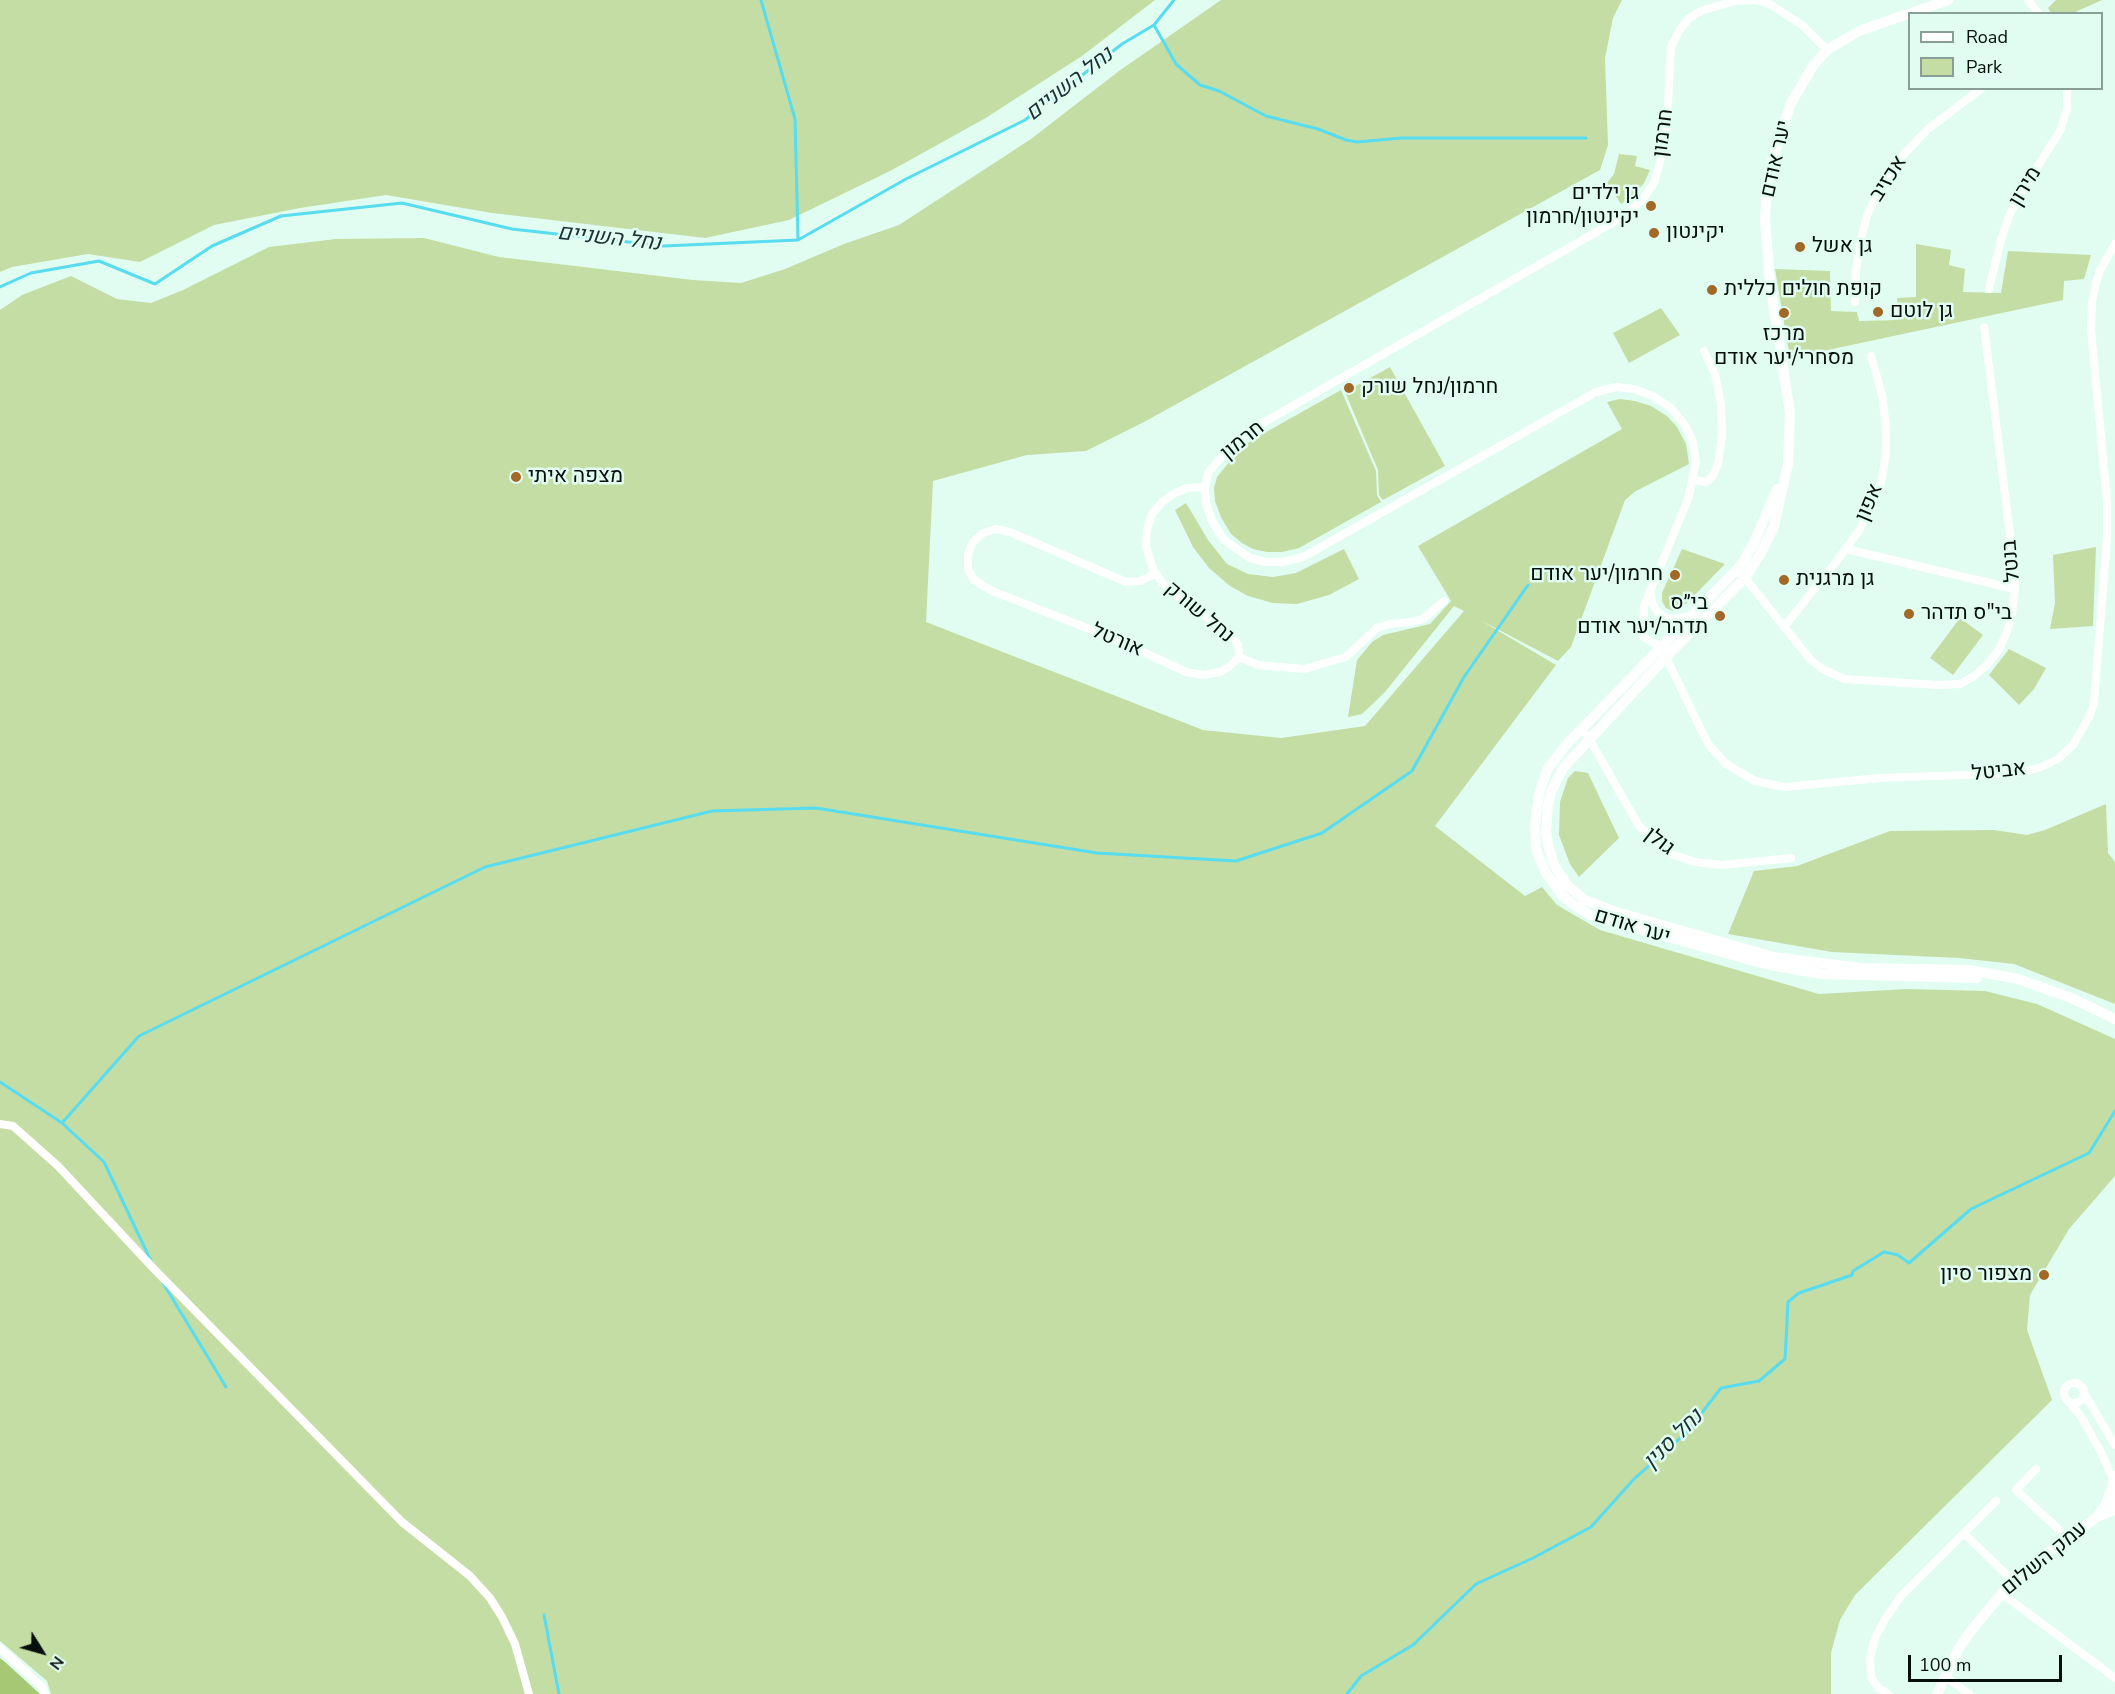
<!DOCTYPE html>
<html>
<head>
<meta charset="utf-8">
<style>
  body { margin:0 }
  #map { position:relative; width:2115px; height:1694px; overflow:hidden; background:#e1fdf1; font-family:"Nunito Sans",sans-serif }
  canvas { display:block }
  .legend { position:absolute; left:1908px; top:12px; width:195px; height:78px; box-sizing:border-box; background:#e1fdf1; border:2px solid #899e95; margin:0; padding:8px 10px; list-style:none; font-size:18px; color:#060f0c }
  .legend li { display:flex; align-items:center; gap:12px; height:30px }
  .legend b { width:30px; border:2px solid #899e95 }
  .north { position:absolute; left:12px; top:1622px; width:60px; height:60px; -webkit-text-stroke:4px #e1fdf1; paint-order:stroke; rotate:127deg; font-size:16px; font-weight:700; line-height:24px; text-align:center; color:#060f0c }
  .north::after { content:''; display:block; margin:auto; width:21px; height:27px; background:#060f0c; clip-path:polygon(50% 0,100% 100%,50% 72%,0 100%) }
  .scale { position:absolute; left:1908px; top:1655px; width:154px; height:27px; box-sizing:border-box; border:3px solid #060f0c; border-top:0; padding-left:8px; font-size:18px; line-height:21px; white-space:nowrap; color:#060f0c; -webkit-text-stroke:4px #e1fdf1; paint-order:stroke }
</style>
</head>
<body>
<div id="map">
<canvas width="2115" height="1694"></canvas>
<ul class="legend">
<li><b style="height:8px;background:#fff"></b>Road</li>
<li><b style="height:16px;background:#c4dda4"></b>Park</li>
</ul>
<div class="north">N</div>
<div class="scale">100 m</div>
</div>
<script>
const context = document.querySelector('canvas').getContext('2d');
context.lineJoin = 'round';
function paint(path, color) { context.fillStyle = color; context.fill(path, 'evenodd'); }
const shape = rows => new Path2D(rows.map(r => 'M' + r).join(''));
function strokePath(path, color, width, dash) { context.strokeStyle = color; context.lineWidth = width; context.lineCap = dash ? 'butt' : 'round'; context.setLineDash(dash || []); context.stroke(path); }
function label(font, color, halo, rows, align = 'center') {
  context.font = font + ' "Nunito Sans",Heebo,sans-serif'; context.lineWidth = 5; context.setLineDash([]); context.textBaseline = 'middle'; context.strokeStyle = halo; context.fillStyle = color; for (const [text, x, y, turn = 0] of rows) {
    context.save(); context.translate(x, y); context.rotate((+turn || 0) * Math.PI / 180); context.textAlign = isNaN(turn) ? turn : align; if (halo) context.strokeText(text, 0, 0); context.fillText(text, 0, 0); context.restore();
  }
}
paint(shape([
  [0,0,1155,0,1082,56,984,119,892,170,789,220,705,238,492,213,386,195,300,208,214,225,140,262,88,254,12,267,0,272],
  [1221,0,1622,0,1613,18,1605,58,1608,145,1600,170,1144,422,1086,451,1027,455,933,481,926,622,1203,730,1281,738,1365,726,1464,611,1454,606,1385,692,1362,714,1348,717,1357,660,1372,642,1383,635,1430,624,1451,601,1418,546,1622,429,1607,402,1620,399,1635,401,1651,406,1667,416,1677,427,1686,444,1689,464,1636,491,1625,500,1571,647,1558,661,1480,620,1556,665,1435,826,1525,896,1542,887,1557,905,1600,930,1819,994,1907,989,1985,991,2037,1004,2115,1039,2115,1176,2069,1229,2030,1295,2027,1330,2052,1400,1855,1595,1840,1620,1831,1653,1831,1694,51,1694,47,1681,0,1641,0,310,22,295,71,276,117,299,151,303,183,290,269,247,336,239,424,238,499,257,693,280,741,283,785,269,844,244,899,225,1031,139,1119,71],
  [2056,0,2102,0,2073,13,2051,13,2048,8],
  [1619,154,1637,156,1635,166,1650,170,1644,183,1634,195,1621,204,1607,183,1614,174],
  [1916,244,1951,250,1949,265,1965,269,1963,292,2001,293,2008,251,2091,255,2084,279,2064,281,2063,300,1790,358,1775,269,1830,271,1831,311,1857,312,1859,321,1898,320,1897,298,1916,297],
  [1661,308,1680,335,1629,363,1613,333],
  [1390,367,1445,466,1383,500,1379,495,1378,470,1345,392],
  [1341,390,1376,471,1377,495,1381,502,1299,548,1282,552,1267,552,1253,549,1242,543,1231,534,1221,517,1215,501,1214,488,1217,477,1239,450,1252,440],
  [1186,503,1208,540,1227,564,1248,574,1273,577,1296,573,1344,549,1359,579,1329,595,1297,604,1273,603,1248,596,1230,586,1209,568,1193,547,1175,510],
  [2096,547,2093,626,2050,629,2055,603,2053,555],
  [1682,549,1725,564,1680,610,1673,611,1666,608,1662,601,1662,593],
  [1960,618,1983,635,1953,675,1930,658],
  [2009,649,2046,668,2034,689,2019,705,1989,675],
  [1575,771,1588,773,1619,838,1579,877,1570,864,1559,835,1560,802,1568,778],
  [2106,804,2108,853,2115,862,2115,1004,2014,964,1959,958,1832,952,1728,934,1754,871,1797,866,1890,831,1994,830,2027,835,2045,830]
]), '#c4dda4');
paint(shape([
  [0,1658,5,1662,40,1694,0,1694]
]), '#a6c874');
strokePath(shape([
  [761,0,795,119,798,239],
  [1154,25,1176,64,1200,85,1219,91,1266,116,1318,129,1346,140,1357,142,1401,138,1586,138],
  [0,287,31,273,99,261,155,284,212,246,281,216,402,203,512,229,664,246,798,240,906,179,1025,120,1122,44,1154,25,1174,0],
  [0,1082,62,1123,104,1162,151,1261],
  [62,1123,139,1036,485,867,712,811,816,808,1097,853,1236,861,1322,833,1412,771,1464,677,1528,585],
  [163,1283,226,1387],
  [544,1615,559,1694],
  [1347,1694,1361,1676,1413,1645,1476,1584,1533,1558,1591,1527,1634,1479,1687,1432,1721,1388,1759,1381,1785,1359,1788,1302,1799,1293,1852,1275,1853,1271,1884,1252,1898,1255,1909,1263,1971,1209,2089,1153,2115,1111]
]), '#57dcf0', 3);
strokePath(shape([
  [2028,0,2039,14],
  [1827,50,1802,25,1768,3,1755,0,1736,1,1703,10,1689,18,1679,31,1671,47,1666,141,1654,183,1643,199,1626,215,1247,432,1233,443,1208,473,1205,487,1206,503,1212,521,1224,540,1250,558,1266,562,1283,562,1303,557,1596,392,1616,387,1634,389,1653,396,1671,408,1685,425,1693,442,1696,462,1688,499,1644,606,1643,637,1661,647,1708,744,1726,764,1755,781,1785,787,1879,778,2020,773,2041,767,2058,759,2073,745,2090,715,2094,703,2107,538,2107,502,2091,329,2092,302,2096,283,2100,270,2115,244],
  [1989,289,2002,236,2010,214,2020,194,2060,131,2067,109,2067,88],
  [1855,302,1856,270,1861,239,1867,215,1891,168,1928,129,1982,88],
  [1693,480,1707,482,1713,475,1718,464,1722,435,1721,404,1715,374,1704,351],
  [1205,487,1187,488,1175,493,1162,502,1152,514,1147,530,1146,546,1153,569,1162,582,1180,599,1224,629,1233,637,1238,645,1239,657],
  [1846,549,2015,589],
  [1736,570,1745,578,1810,659,1822,669,1844,679,1938,685,1960,684,1974,676,1987,665,1999,649,2007,632,2012,615,2015,589,2014,567,1984,327],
  [1156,573,1141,581,1126,582,1010,532,996,529,983,533,973,542,968,554,968,569,974,580,992,591,1115,639,1186,672,1203,675,1220,672,1229,667,1239,657],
  [1651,594,1652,603,1658,612,1665,618,1675,619,1692,615],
  [1784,627,1839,558,1860,529,1881,483,1886,454,1886,428,1882,395,1871,356],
  [1239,657,1258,665,1304,669,1346,657,1377,628,1389,624,1411,622,1423,619,1444,601],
  [1587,735,1639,826,1671,854,1695,862,1722,865,1791,858],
  [0,1124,13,1126,58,1166,155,1270,402,1522,470,1576,490,1598,502,1617,515,1644,529,1694],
  '2064 1393a10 10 0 1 1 20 0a10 10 0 1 1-20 0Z',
  [2084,1393,2115,1445],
  [2067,1400,2080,1415,2102,1454,2113,1479],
  [2036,1469,2016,1490,2068,1538],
  [1964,1533,2013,1581],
  [2001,1593,2115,1678],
  [0,1648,43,1688,45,1694],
  [1945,1676,1969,1694],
  [1888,1694,1878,1688,1871,1677,1870,1658,1875,1638,1885,1619,1901,1596,1996,1501]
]), '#fff', 8);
strokePath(shape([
  [1948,0,1859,31,1827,50,1813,66,1791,103,1773,157,1767,185,1765,220,1770,283,1790,413,1788,464,1774,526,1762,551,1745,578,1666,657,1563,768,1551,792,1548,805,1546,832,1548,845,1555,867,1568,886,1585,900,1613,911,1774,957,1861,968,1969,970,2018,979,2071,998,2115,1019],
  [1777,489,1754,543,1741,565,1566,745,1547,770,1539,794,1535,824,1536,848,1541,862,1546,873,1562,895,1571,903,1590,915,1743,958,1770,965,1822,974,1977,978],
  [2115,1476,2111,1491,2115,1502],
  [2097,1516,2104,1508,2111,1491],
  [1937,1694,1959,1648,1974,1627,2009,1585,2046,1554,2097,1517,2115,1510]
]), '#fff', 10);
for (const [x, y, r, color] of [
  [1651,206,6,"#a16826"],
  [1654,233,6,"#a16826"],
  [1800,247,6,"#a16826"],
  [1712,290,6,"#a16826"],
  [1878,312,6,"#a16826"],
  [1784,313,6,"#a16826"],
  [1349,388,6,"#a16826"],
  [516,477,6,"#a16826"],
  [1675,575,6,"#a16826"],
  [1784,580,6,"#a16826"],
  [1909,614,6,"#a16826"],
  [1720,616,6,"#a16826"],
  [2044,1275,6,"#a16826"]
]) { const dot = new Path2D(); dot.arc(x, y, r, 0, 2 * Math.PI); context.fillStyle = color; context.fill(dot); strokePath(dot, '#e1fdf1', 2); }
label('21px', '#060f0c', '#e1fdf1', [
  ["חרמון",1664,133,-83],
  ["יער אודם",1777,159,-77],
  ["אכזיב",1889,179,-57],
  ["מירון",2026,187,-59],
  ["חרמון",1243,441,-39],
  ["אפון",1870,503,-67],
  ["בנטל",2012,561,-95],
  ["נחל שורק",1199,613,40],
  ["אורטל",1117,641,23],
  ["אביטל",1999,772,-6],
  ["גולן",1659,842,38],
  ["יער אודם",1632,927,17],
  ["עמק השלום",2045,1559,-39]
]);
label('21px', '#060f0c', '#e1fdf1', [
  ["גן ילדים",1639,194,"right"],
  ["יקינטון/חרמון",1639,218,"right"],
  ["יקינטון",1666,233],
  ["גן אשל",1812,247],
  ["קופת חולים כללית",1724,290],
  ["גן לוטם",1890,312],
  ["מרכז",1784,335,"center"],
  ["מסחרי/יער אודם",1784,359,"center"],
  ["חרמון/נחל שורק",1361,388],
  ["מצפה איתי",528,477],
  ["חרמון/יער אודם",1663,575,"right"],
  ["גן מרגנית",1796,580],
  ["בי״ס",1708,604,"right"],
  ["תדהר/יער אודם",1708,628,"right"],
  ["בי\"ס תדהר",1921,614],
  ["מצפור סיון",2032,1275,"right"]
], 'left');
label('italic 22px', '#1a3135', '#e1fdf1', [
  ["נחל השניים",1070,85,-38],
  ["נחל השניים",609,239,6],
  ["נחל סנין",1674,1440,-45]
]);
</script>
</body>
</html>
